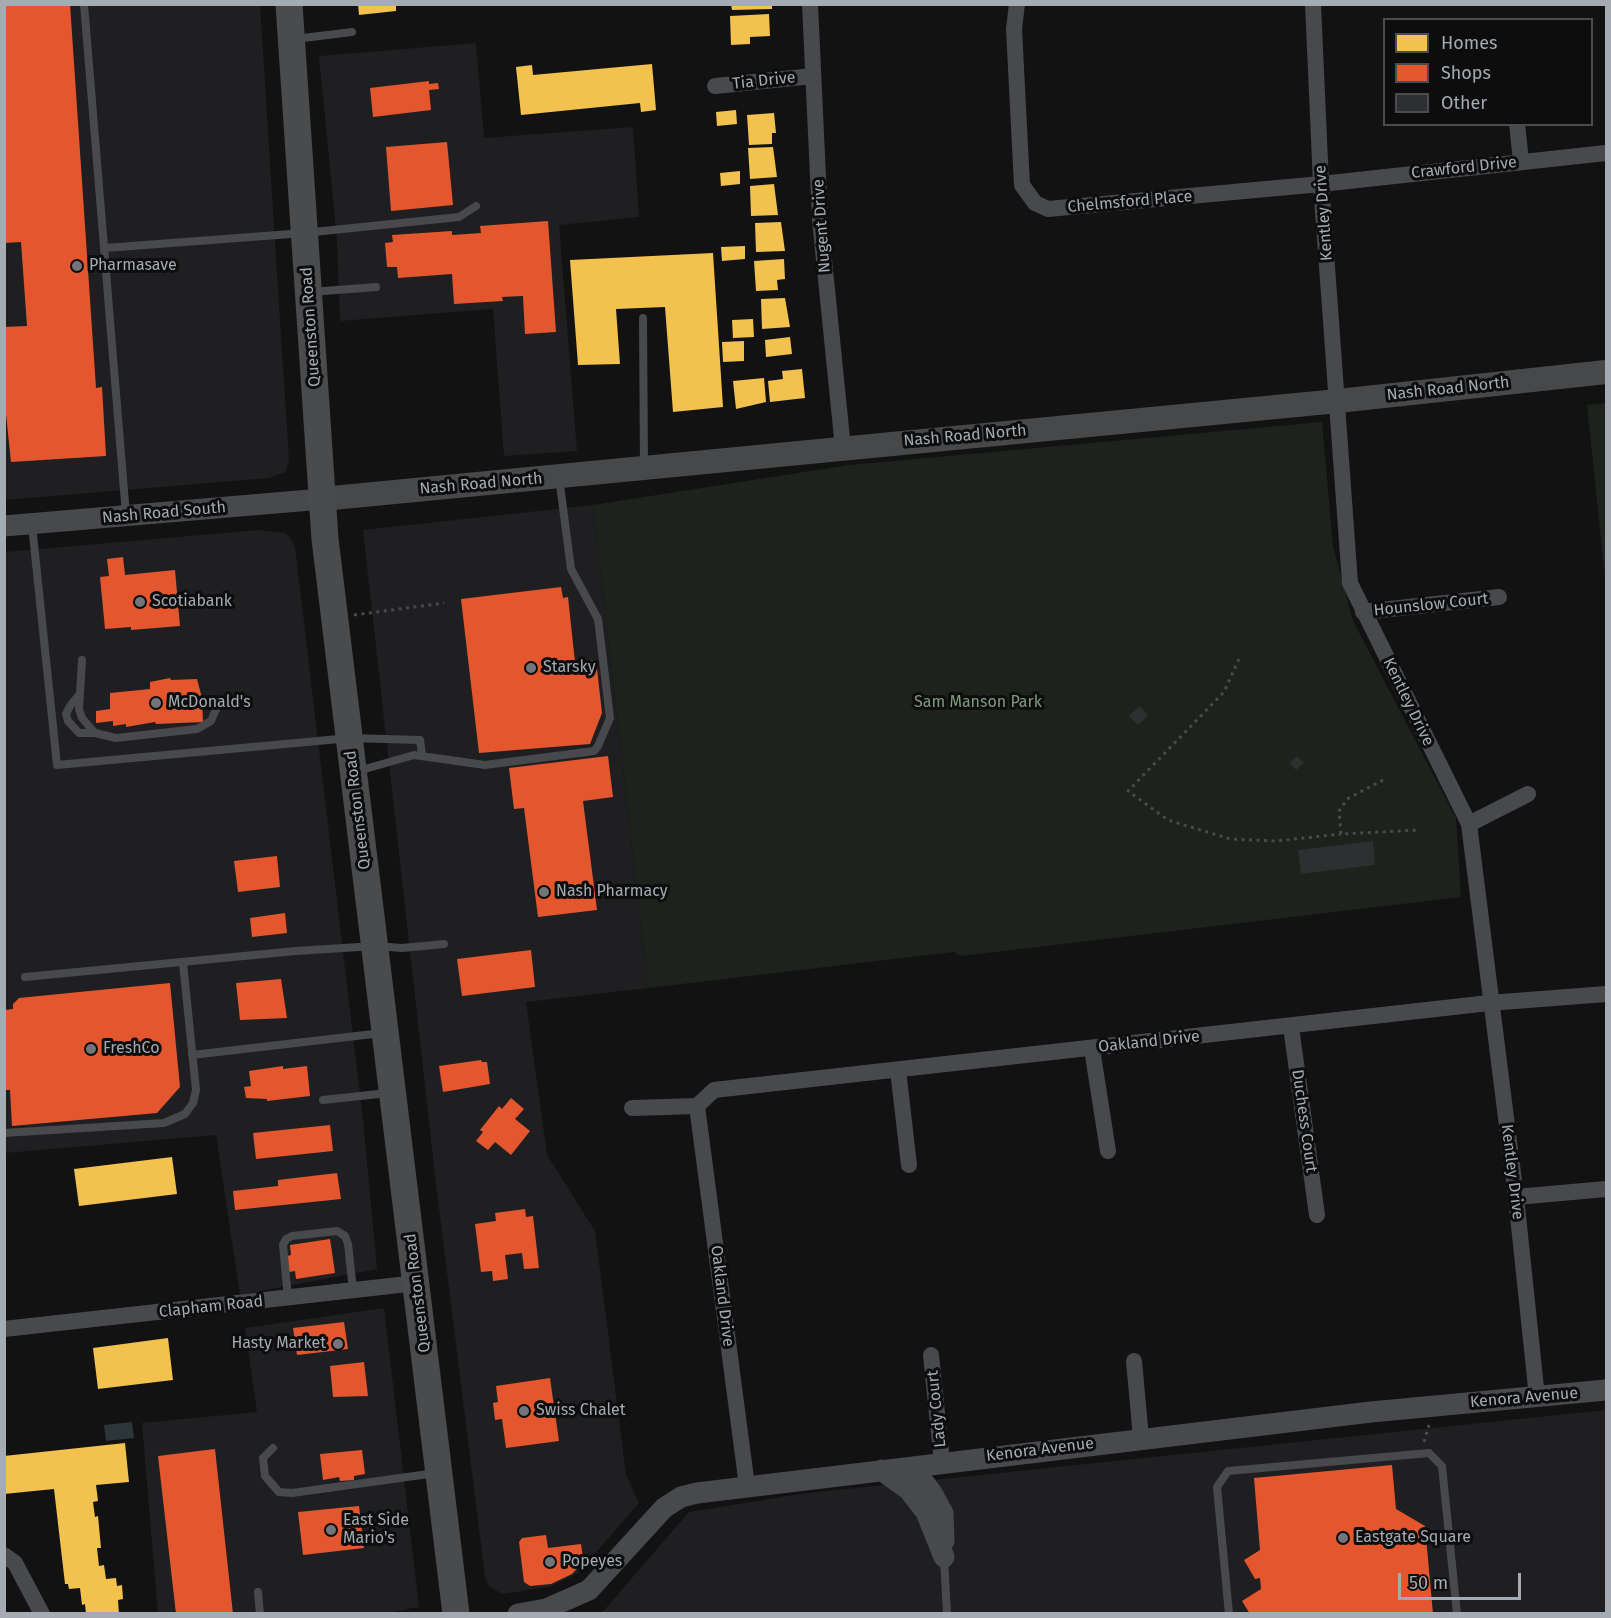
<!DOCTYPE html>
<html>
<head>
<meta charset="utf-8">
<style>
  body { margin:0 }
  #map { position:relative; width:1611px; height:1618px; overflow:hidden; background:#121213; font-family:"Fira Sans",sans-serif }
  canvas { display:block }
  .frame { position:absolute; inset:0; border:6px solid #a5abb2; pointer-events:none }
  .legend { position:absolute; left:1383px; top:18px; width:210px; height:108px; box-sizing:border-box; background:#0d0d0e; border:2px solid #4a4c50; margin:0; padding:8px 10px; list-style:none; font-size:18px; color:#a5abb2 }
  .legend li { display:flex; align-items:center; gap:12px; height:30px }
  .legend b { width:30px; border:2px solid #4a4c50 }
  .scale { position:absolute; left:1398px; top:1573px; width:123px; height:27px; box-sizing:border-box; border:3px solid #a5abb2; border-top:0; padding-left:8px; font-size:18px; line-height:21px; white-space:nowrap; color:#a5abb2; -webkit-text-stroke:4px #0d0d0e; paint-order:stroke }
</style>
</head>
<body>
<div id="map">
<canvas width="1611" height="1618"></canvas>
<div class="frame"></div>
<ul class="legend">
<li><b style="height:16px;background:#f2c14e"></b>Homes</li>
<li><b style="height:16px;background:#e4572e"></b>Shops</li>
<li><b style="height:16px;background:#2e2f30"></b>Other</li>
</ul>
<div class="scale">50 m</div>
</div>
<script>
const context = document.querySelector('canvas').getContext('2d');
context.lineJoin = 'round';
function paint(path, color) { context.fillStyle = color; context.fill(path, 'evenodd'); }
const shape = rows => new Path2D(rows.map(r => 'M' + r).join(''));
function strokePath(path, color, width, dash) { context.strokeStyle = color; context.lineWidth = width; context.lineCap = dash ? 'butt' : 'round'; context.setLineDash(dash || []); context.stroke(path); }
function label(font, color, halo, rows, align = 'center') {
  context.font = font + ' "Fira Sans",sans-serif'; context.lineWidth = 6; context.setLineDash([]); context.textBaseline = 'middle'; context.strokeStyle = halo; context.fillStyle = color; for (const [text, x, y, turn = 0] of rows) {
    context.save(); context.translate(x, y); context.rotate((+turn || 0) * Math.PI / 180); context.textAlign = isNaN(turn) ? turn : align; if (halo) context.strokeText(text, 0, 0); context.fillText(text, 0, 0); context.restore();
  }
}
paint(shape([
  [5,5,260,5,289,461,285,472,269,478,5,500],
  [476,43,484,138,633,127,639,217,559,225,577,451,504,456,493,309,340,321,337,240,319,56],
  [593,505,648,988,526,1002,547,1155,595,1231,626,1474,639,1503,578,1573,549,1587,502,1594,489,1586,485,1577,434,1167,363,530],
  [259,530,285,533,290,537,295,547,363,1120,377,1269,240,1295,216,1135,5,1153,5,552],
  [384,1308,419,1607,381,1614,158,1613,142,1423,257,1412,245,1328],
  [1606,1410,1606,1613,601,1614,689,1512,807,1493]
]), '#1f1f21');
paint(shape([
  [1606,403,1606,588,1587,405],
  [1322,422,1333,546,1353,621,1456,818,1461,897,961,956,953,952,648,988,593,505,849,465]
]), '#1d221d');
paint(shape([
  [132,1422,134,1438,106,1441,104,1425]
]), '#2c3538');
paint(shape([
  [358,4,396,4,396,11,359,15],
  [731,4,772,4,772,9,732,10],
  [769,14,770,36,750,37,750,44,731,45,730,16],
  [652,64,656,110,641,112,640,103,521,115,516,67,532,65,533,75],
  [736,110,737,124,717,126,716,112],
  [774,113,776,133,772,133,772,144,749,145,747,115],
  [773,147,777,177,750,179,748,148],
  [740,171,740,184,721,186,720,173],
  [774,184,778,215,751,216,750,186],
  [781,222,785,251,756,252,755,223],
  [745,246,745,259,722,261,721,247],
  [713,253,723,407,673,412,665,307,616,309,620,364,578,365,570,260],
  [784,259,785,279,777,280,778,290,756,291,754,261],
  [785,298,790,327,762,329,761,299],
  [753,319,754,337,733,338,732,320],
  [790,337,792,354,766,357,765,340],
  [744,341,744,361,723,362,722,342],
  [802,369,805,398,770,402,768,381,783,379,782,371],
  [764,378,766,402,736,409,733,381],
  [172,1157,177,1194,79,1206,74,1169],
  [168,1338,173,1380,98,1389,93,1348],
  [125,1443,129,1482,96,1485,98,1501,93,1502,95,1517,98,1516,101,1548,97,1548,99,1566,104,1565,106,1579,116,1578,117,1586,122,1585,123,1599,118,1600,119,1614,86,1614,85,1604,82,1605,80,1588,69,1589,68,1584,65,1584,54,1489,4,1494,4,1456]
]), '#f2c14e');
paint(shape([
  [4,4,70,4,96,388,102,387,106,456,11,462,4,395,4,327,27,326,21,242,4,243],
  [429,81,429,84,438,83,439,89,429,90,431,110,373,117,370,88],
  [447,142,453,205,391,211,386,147],
  [548,221,556,332,525,334,523,296,502,297,503,301,454,304,452,274,398,278,397,267,387,267,385,243,393,242,392,235,452,231,452,235,481,233,480,226],
  [123,557,125,575,175,570,180,626,131,630,131,627,105,629,100,577,109,576,107,559],
  [561,587,563,598,568,597,575,662,596,660,602,713,590,744,479,753,461,599],
  [170,678,171,680,197,679,202,698,203,722,156,724,155,722,126,727,126,724,113,726,113,721,96,723,96,711,110,709,110,693,150,689,150,682],
  [608,756,613,797,583,801,597,910,538,917,524,808,514,809,509,768],
  [277,856,280,887,238,892,234,861],
  [285,913,287,933,252,937,250,918],
  [531,950,535,987,462,996,457,959],
  [281,979,287,1018,240,1020,236,983],
  [170,983,180,1087,157,1113,12,1126,10,1090,5,1090,5,1010,13,1009,13,1004,19,998],
  [481,1060,482,1062,487,1062,490,1084,443,1092,439,1066],
  [283,1066,283,1069,307,1066,310,1096,267,1101,267,1099,246,1098,244,1087,251,1086,249,1071],
  [511,1098,524,1109,515,1119,530,1131,511,1155,495,1142,488,1150,476,1141,483,1132,480,1130,499,1106,502,1109],
  [330,1125,333,1151,256,1159,253,1133],
  [337,1173,341,1199,235,1210,233,1191,278,1186,278,1180],
  [525,1209,526,1217,533,1216,539,1268,524,1269,522,1253,505,1255,508,1279,493,1281,492,1271,481,1272,475,1224,496,1221,495,1213],
  [330,1239,335,1273,296,1279,295,1271,289,1272,287,1256,291,1255,290,1245],
  [344,1322,348,1349,297,1355,293,1328],
  [364,1362,368,1396,333,1397,330,1366],
  [550,1378,559,1441,506,1448,502,1419,495,1420,493,1403,498,1402,496,1386],
  [215,1449,233,1614,176,1614,158,1456],
  [362,1450,365,1474,354,1476,354,1480,340,1481,339,1477,323,1480,320,1454],
  [1392,1465,1396,1509,1425,1526,1433,1614,1250,1614,1242,1601,1261,1589,1260,1578,1255,1579,1244,1560,1260,1550,1254,1478],
  [359,1506,364,1548,303,1555,298,1512],
  [546,1535,548,1548,581,1544,583,1558,579,1558,580,1565,572,1574,551,1584,530,1586,524,1582,519,1542,522,1538]
]), '#e4572e');
paint(shape([
  [1140,706,1148,716,1138,725,1129,716],
  [1297,756,1304,763,1296,770,1290,763],
  [1373,841,1375,865,1301,874,1298,850]
]), '#2e2f30');
strokePath(shape([
  [354,615,444,603],
  [1239,659,1224,692,1128,791,1168,820,1230,839,1276,841,1341,834],
  [1383,780,1347,799,1339,811,1341,834,1420,830],
  [1424,1442,1429,1425]
]), '#494a4c', 3, [3, 4.5]);
strokePath(shape([
  [84,4,126,515],
  [295,39,352,32],
  [105,248,304,233,459,217,476,206],
  [311,292,376,287],
  [643,318,644,467],
  [32,525,57,765,350,738,420,740,422,755],
  [82,660,79,709,82,718,95,733,116,738,197,729,211,721,217,707],
  [79,695,70,706,66,714,68,721,79,733,95,733],
  [358,771,414,755,485,765,594,751,598,746,610,718,598,619,571,569,559,477],
  [25,977,296,951,375,946,402,948,444,944],
  [192,1055,382,1033],
  [323,1100,388,1093],
  [4,1133,164,1123,185,1114,193,1103,196,1090,183,963],
  [288,1298,283,1245,286,1239,292,1236,337,1231,345,1236,348,1244,353,1290],
  [273,1448,263,1458,265,1476,279,1492,292,1493,436,1473],
  [944,1557,947,1614],
  [258,1592,260,1614],
  [1229,1614,1217,1487,1228,1471,1429,1453,1442,1466,1457,1614]
]), '#47494c', 8);
strokePath(shape([
  [810,4,820,220,843,448],
  [1017,4,1014,29,1022,185,1035,203,1048,209,1321,184,1606,153],
  [1313,4,1321,184,1350,583,1469,824,1516,1197,1537,1397],
  [715,86,813,76],
  [1517,124,1521,161],
  [1363,612,1499,597],
  [1469,824,1528,794],
  [1291,1027,1317,1215],
  [1092,1049,1108,1151],
  [898,1070,909,1165],
  [632,1108,697,1106],
  [1516,1197,1606,1189],
  [4,1329,417,1283],
  [931,1355,942,1462],
  [1134,1361,1141,1438],
  [747,1486,697,1106,714,1090,1489,1003,1606,994],
  [4,1555,15,1563,42,1614]
]), '#47494c', 16);
strokePath(shape([
  [4,526,322,499],
  [912,1467,932,1493,943,1513,944,1541],
  [881,1470,909,1490,926,1512,944,1557],
  [518,1614,546,1609,589,1590,664,1508,681,1497,697,1493,1371,1412,1606,1390]
]), '#47494c', 21);
strokePath(shape([
  [322,499,1338,401,1606,372]
]), '#464849', 24);
strokePath(shape([
  [289,4,325,539,456,1614]
]), '#4a4b4d', 27);
for (const [x, y, r, color] of [
  [77,266,6,"#72757a"],
  [140,602,6,"#72757a"],
  [531,668,6,"#72757a"],
  [156,703,6,"#72757a"],
  [544,892,6,"#72757a"],
  [91,1049,6,"#72757a"],
  [338,1344,6,"#72757a"],
  [524,1411,6,"#72757a"],
  [331,1530,6,"#72757a"],
  [1343,1538,6,"#72757a"],
  [550,1562,6,"#72757a"]
]) { const dot = new Path2D(); dot.arc(x, y, r, 0, 2 * Math.PI); context.fillStyle = color; context.fill(dot); strokePath(dot, '#0d0d0e', 2); }
label('16px', '#a5abb2', '#0d0d0e', [
  ["Tia Drive",764,81,-6],
  ["Crawford Drive",1464,168,-6],
  ["Chelmsford Place",1130,202,-5],
  ["Kentley Drive",1324,213,-94],
  ["Nugent Drive",822,226,-94],
  ["Queenston Road",311,327,-94],
  ["Nash Road North",1448,389,-6],
  ["Nash Road North",965,436,-5],
  ["Nash Road North",481,484,-5],
  ["Nash Road South",164,513,-5],
  ["Hounslow Court",1431,605,-6],
  ["Kentley Drive",1408,702,64],
  ["Queenston Road",358,810,-97],
  ["Oakland Drive",1149,1042,-6],
  ["Duchess Court",1304,1121,82],
  ["Kentley Drive",1512,1172,83],
  ["Queenston Road",418,1293,-97],
  ["Oakland Drive",722,1296,83],
  ["Clapham Road",211,1307,-6],
  ["Kenora Avenue",1524,1398,-5],
  ["Lady Court",937,1409,-96],
  ["Kenora Avenue",1040,1450,-7]
]);
label('16px', '#a5abb2', '#0d0d0e', [
  ["Pharmasave",89,266],
  ["Scotiabank",152,602],
  ["Starsky",543,668],
  ["McDonald's",168,703],
  ["Nash Pharmacy",556,892],
  ["FreshCo",103,1049],
  ["Hasty Market",326,1344,"right"],
  ["Swiss Chalet",536,1411],
  ["East Side",343,1521],
  ["Mario's",343,1539],
  ["Eastgate Square",1355,1538],
  ["Popeyes",562,1562]
], 'left');
label('16px', '#809b7e', '#0d0d0e', [
  ["Sam Manson Park",978,703]
]);
</script>
</body>
</html>
